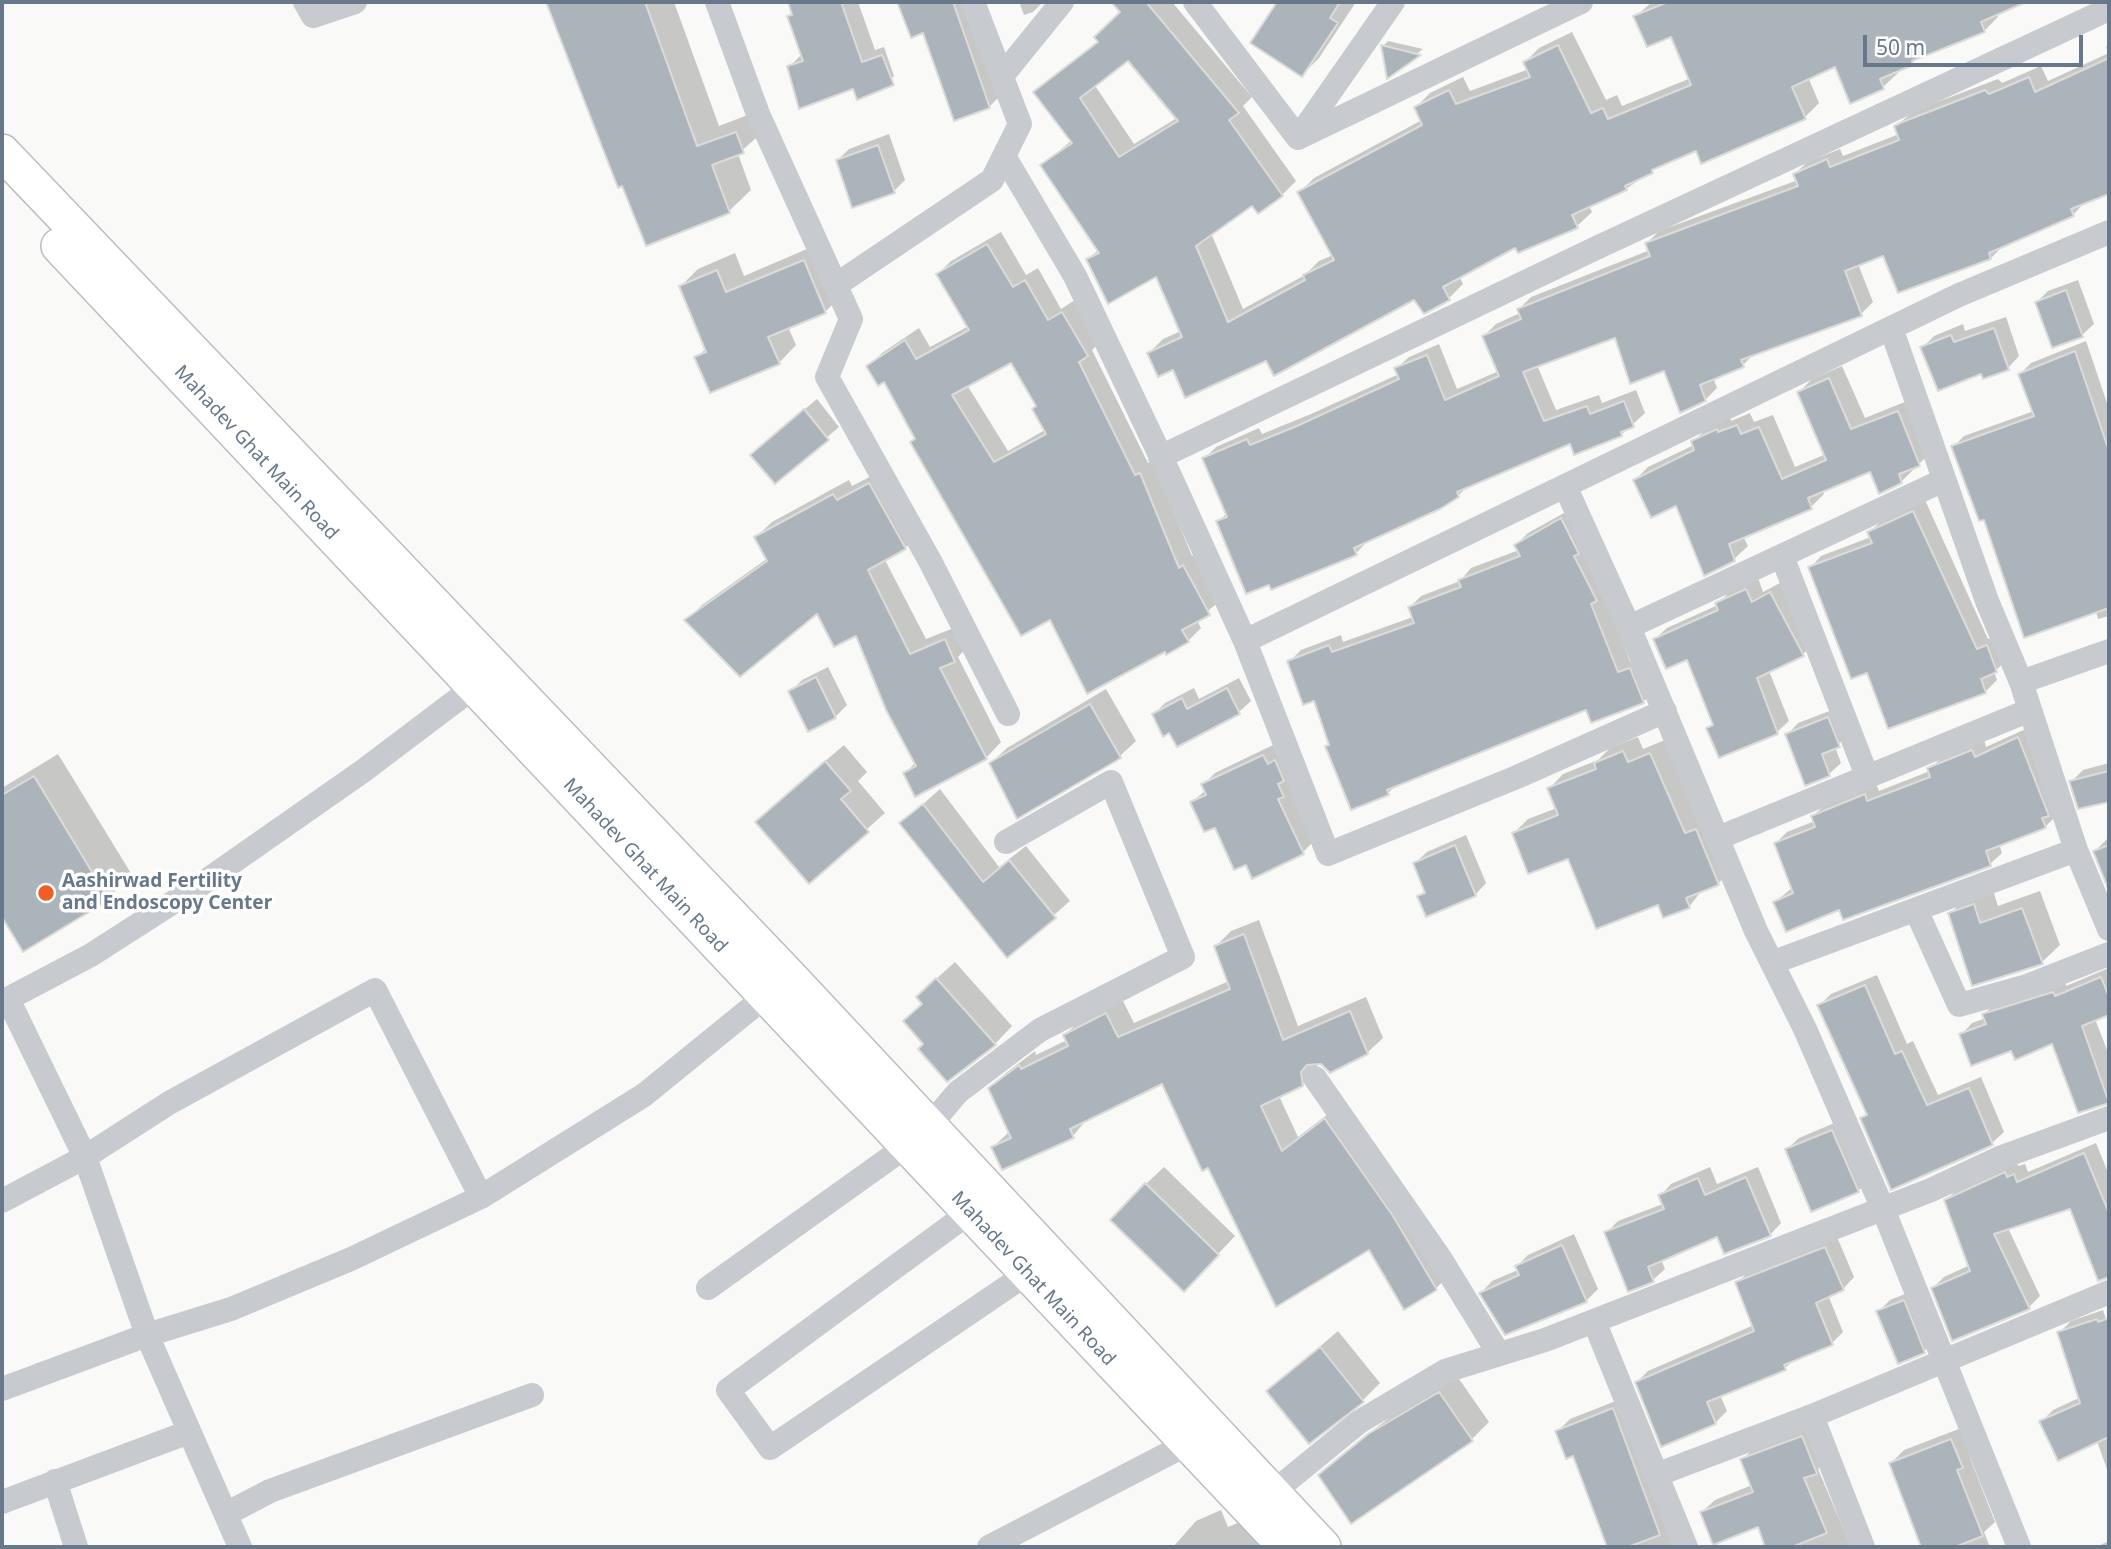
<!DOCTYPE html>
<html>
<head>
<meta charset="utf-8">
<style>
  body { margin:0 }
  #map { position:relative; width:2111px; height:1549px; overflow:hidden; background:#f9faf7; font-family:"Noto Sans",sans-serif }
  canvas { display:block }
  .frame { position:absolute; inset:0; border:4px solid #67788a; pointer-events:none }
  .scale { position:absolute; left:1863px; top:35px; width:220px; height:32px; box-sizing:border-box; border:4px solid #67788a; border-top:0; padding-left:9px; font-size:21px; line-height:24px; white-space:nowrap; color:#67788a; -webkit-text-stroke:5px #fff; paint-order:stroke }
</style>
</head>
<body>
<div id="map">
<canvas width="2111" height="1549"></canvas>
<div class="frame"></div>
<div class="scale">50 m</div>
</div>
<script>
const context = document.querySelector('canvas').getContext('2d');
context.lineJoin = 'round';
function paint(path, color) { context.fillStyle = color; context.fill(path, 'evenodd'); }
const shape = rows => new Path2D(rows.map(r => 'M' + r).join(''));
function strokePath(path, color, width, dash) { context.strokeStyle = color; context.lineWidth = width; context.lineCap = dash ? 'butt' : 'round'; context.setLineDash(dash || []); context.stroke(path); }
function label(font, color, halo, rows, align = 'center') {
  context.font = font + ' "Noto Sans",sans-serif'; context.lineWidth = 7; context.setLineDash([]); context.textBaseline = 'middle'; context.strokeStyle = halo; context.fillStyle = color; for (const [text, x, y, turn = 0] of rows) {
    context.save(); context.translate(x, y); context.rotate((+turn || 0) * Math.PI / 180); context.textAlign = isNaN(turn) ? turn : align; if (halo) context.strokeText(text, 0, 0); context.fillText(text, 0, 0); context.restore();
  }
}
paint(shape([
  [548,2,674,2,719,126,758,111,765,130,738,154,751,190,729,211,619,185],
  [790,2,858,2,875,50,884,47,894,76,881,89,854,87,789,67,802,54,789,16,793,12],
  [901,2,971,2,1002,94,989,107,924,31,912,36],
  [1019,2,1043,2,1033,12,1024,15],
  [1133,2,1172,2,1252,97,1243,106,1296,181,1282,195,1252,204,1211,233,1243,309,1305,275,1319,261,1333,255,1299,193,1314,178,1422,120,1416,107,1430,93,1463,77,1470,91,1529,69,1525,62,1539,48,1572,32,1606,100,1617,95,1622,106,1691,78,1672,35,1635,17,1652,2,2022,2,1997,13,1998,17,1984,31,1919,56,1912,63,1896,70,1898,73,1883,87,1835,65,1808,77,1819,103,1805,117,1697,149,1660,165,1626,189,1589,206,1592,212,1577,226,1518,251,1516,245,1459,276,1463,284,1449,298,1423,313,1415,298,1267,359,1173,368,1149,353,1163,339,1181,331,1157,275,1088,260,1099,249,1043,165,1072,140,1036,92,1099,40,1110,23],
  [1128,58,1177,118,1134,144,1094,84],
  [1279,2,1356,2,1319,58,1302,75,1253,43],
  [1388,41,1423,49,1388,76,1383,46],
  [2109,44,2109,193,2085,202,2073,215,2003,246,1991,258,1884,254,1858,264,1873,302,1861,314,1754,354,1743,365,1713,377,1717,388,1705,400,1616,336,1537,365,1556,410,1599,395,1602,403,1636,390,1645,413,1621,435,1571,442,1469,485,1458,496,1368,541,1356,553,1219,521,1227,513,1204,459,1216,447,1259,428,1262,434,1311,414,1399,374,1396,369,1409,357,1439,344,1457,389,1499,371,1484,336,1496,324,1520,313,1519,309,1531,297,1650,250,1647,243,1659,231,1798,180,1795,174,1807,162,1840,149,1843,156,1899,134,1896,126,1914,111,1998,79,2002,83,2041,66,2048,81,2109,53,2106,47],
  [889,134,905,180,894,191,838,160,849,149],
  [1001,232,1026,275,1038,268,1061,309,1075,300,1100,342,1092,350,1148,463,1153,461,1192,556,1196,554,1221,600,1197,620,1201,628,1188,641,1050,618,917,438,885,380,869,366,882,353,919,328,930,347,969,326,938,274,951,261],
  [1011,361,1037,406,1045,430,1008,451,967,385],
  [821,243,843,294,825,312,788,327,796,345,779,363,697,358,706,348,681,286,698,269,735,253,744,276],
  [2078,280,2094,324,2082,335,2037,302,2048,291],
  [2006,317,2019,356,2008,368,1982,372,1922,348,1934,336,1963,324,1965,331],
  [2086,341,2109,409,2109,616,2098,619,2096,611,1985,517,1953,447,1964,436,2034,411,2020,374,2031,363],
  [1842,366,1865,418,1912,399,1932,451,1901,482,1871,469,1823,490,1824,494,1811,507,1743,536,1748,546,1734,559,1677,503,1635,480,1648,467,1694,445,1693,442,1706,429,1730,417,1731,421,1750,413,1754,422,1773,415,1795,467,1826,454,1799,392,1812,379],
  [817,399,839,427,775,482,764,443],
  [885,469,921,532,905,548,885,560,926,639,961,625,969,645,958,657,1001,742,986,758,905,773,916,762,857,634,817,611,687,620,702,605,768,558,756,537,772,522,849,480,852,486],
  [1925,500,1988,639,1999,635,2008,659,1994,672,1997,680,1985,692,1868,671,1810,568,1821,556,1871,537,1869,533,1881,521],
  [1573,508,1630,662,1642,658,1655,690,1643,702,1592,721,1587,708,1397,784,1388,793,1331,743,1315,699,1289,662,1301,650,1341,635,1343,642,1413,617,1410,607,1421,596,1460,581,1471,568,1519,550,1516,545,1528,533],
  [1758,578,1763,592,1782,582,1815,643,1803,654,1769,671,1789,721,1777,732,1708,729,1714,723,1688,658,1655,639,1667,628,1718,605,1729,592],
  [828,667,847,705,835,717,790,692,802,680],
  [1239,678,1251,701,1239,712,1170,731,1154,714,1165,703,1194,688,1199,699],
  [1106,689,1136,741,1120,756,1018,816,991,763,1007,748],
  [1840,707,1850,734,1835,747,1841,763,1829,774,1787,735,1798,723],
  [2030,727,2057,815,2045,827,1999,844,2002,853,1990,864,1840,908,1775,902,1792,888,1776,843,1787,832,1815,821,1813,816,1825,805,1876,784,1879,791,1930,771,1941,757,1984,740,1986,747],
  [1638,737,1643,749,1665,740,1732,869,1718,884,1702,890,1689,907,1659,902,1569,857,1514,833,1528,819,1557,808,1549,789,1563,774,1598,760,1610,748],
  [1275,744,1314,841,1303,852,1246,863,1192,802,1206,790,1204,784,1215,773],
  [844,745,867,772,858,781,885,813,809,881,775,804],
  [58,754,132,875,108,898,24,950,2,914,2,788],
  [2109,763,2109,800,2079,807,2071,782,2083,770],
  [940,789,999,867,1026,846,1070,901,1007,956,902,823],
  [1466,835,1486,883,1475,895,1419,897,1426,890,1415,863,1427,852],
  [2109,837,2109,883,2095,851],
  [1992,887,1998,906,2040,891,2060,945,2042,962,1950,914,1967,896],
  [1259,920,1298,1026,1366,997,1383,1038,1367,1053,1317,1063,1317,1069,1302,1085,1279,1096,1298,1137,1341,1104,1451,1274,1435,1289,1369,1247,1209,1166,1163,1082,1087,1119,1073,1136,993,1147,1009,1132,990,1088,1006,1073,1035,1051,1036,1055,1067,1040,1065,1035,1080,1020,1122,999,1134,1023,1229,981,1216,946,1231,931],
  [955,962,1012,1026,995,1044,925,1044,924,1003,935,980],
  [2109,968,2109,1013,2095,1019,2109,1055,2109,1103,2079,1111,2053,1041,2012,1049,1961,1035,1972,1023,1986,1018,1984,1014,1996,1003,2065,981,2066,986],
  [1877,975,1907,1044,1913,1041,1938,1095,1981,1077,2004,1132,1992,1143,1862,1119,1868,1113,1819,1006,1831,994],
  [1844,1119,1870,1179,1858,1191,1812,1209,1787,1149,1799,1138],
  [2096,1143,2109,1175,2109,1259,2094,1265,2071,1207,2008,1228,2040,1296,2029,1307,1933,1288,1944,1277,1970,1265,1946,1201,1957,1189,2017,1162,2018,1166,2025,1164,2028,1172],
  [1164,1167,1235,1236,1201,1272,1146,1184],
  [1710,1167,1717,1184,1758,1167,1781,1223,1770,1235,1718,1235,1661,1259,1665,1269,1653,1280,1629,1290,1606,1233,1618,1221,1663,1204,1660,1196,1671,1184],
  [1574,1234,1598,1289,1586,1301,1481,1293,1492,1281,1518,1270,1517,1266,1528,1255],
  [1837,1237,1854,1277,1843,1289,1828,1295,1843,1332,1832,1343,1795,1359,1785,1368,1720,1395,1727,1411,1715,1423,1637,1382,1648,1371,1754,1325,1737,1283,1749,1271],
  [1915,1290,1935,1340,1924,1351,1878,1312,1890,1300],
  [2103,1310,2109,1328,2109,1475,2097,1441,2041,1422,2053,1410,2081,1397,2059,1333,2071,1321],
  [1338,1331,1380,1383,1362,1401,1268,1391],
  [1457,1376,1489,1422,1471,1440,1320,1475,1337,1458,1402,1408],
  [1626,1397,1686,1547,1609,1547,1574,1454,1557,1432,1570,1419],
  [1815,1424,1828,1459,1818,1469,1851,1547,1767,1547,1759,1525,1702,1512,1715,1500,1752,1485,1742,1460,1755,1447],
  [1964,1427,1974,1454,1970,1458,1995,1522,1984,1532,1990,1547,1924,1547,1891,1463,1904,1450],
  [1221,1510,1228,1527,1247,1519,1260,1547,1173,1547,1196,1521],
  [2109,1541,2109,1547,2096,1547]
]), '#0003');
const building = shape([
  [546,2,645,2,697,146,736,132,744,153,712,165,730,213,646,246,622,186,618,188,546,2],
  [788,2,841,2,862,62,882,55,894,85,857,100,853,89,799,109,787,66,803,61,787,16,792,15,788,2],
  [897,2,953,2,990,108,954,121,923,33,911,38,897,2],
  [1111,2,1146,2,1239,113,1229,120,1283,196,1258,214,1252,206,1196,246,1228,322,1305,280,1303,275,1334,260,1297,192,1422,125,1414,107,1449,90,1456,104,1530,77,1523,62,1558,45,1591,113,1603,108,1608,119,1691,85,1671,37,1647,47,1633,16,1668,2,2026,2,1981,22,1985,32,1912,61,1913,65,1880,79,1884,89,1850,104,1835,67,1792,87,1806,119,1701,164,1696,151,1652,170,1653,173,1625,186,1627,190,1572,215,1578,228,1518,253,1515,248,1443,287,1450,300,1424,314,1414,300,1274,376,1266,361,1185,398,1173,370,1158,377,1147,353,1182,337,1156,277,1108,304,1086,259,1099,253,1040,165,1072,143,1033,92,1098,42,1094,37,1120,12,1111,2],
  [1128,61,1178,121,1119,157,1080,98,1128,61],
  [1277,2,1340,2,1330,18,1338,23,1302,77,1250,43,1277,2],
  [1381,45,1421,55,1387,79,1381,45],
  [2109,58,2109,194,2071,209,2074,216,1989,253,1991,259,1898,293,1883,256,1845,271,1862,316,1741,360,1744,367,1700,385,1706,401,1680,413,1664,371,1630,384,1615,338,1523,372,1544,421,1587,406,1590,414,1624,401,1634,427,1621,432,1622,436,1574,455,1570,444,1457,492,1459,497,1440,509,1354,548,1357,555,1271,590,1269,585,1246,594,1216,521,1227,517,1202,458,1247,439,1250,445,1297,426,1399,379,1394,368,1427,355,1445,400,1499,376,1482,336,1521,319,1517,309,1650,256,1645,243,1798,186,1793,174,1827,159,1830,167,1899,140,1894,126,1900,123,1985,90,1989,94,2029,77,2035,92,2109,58],
  [878,145,895,193,852,208,836,160,878,145],
  [987,244,1013,287,1025,280,1048,320,1062,312,1088,356,1079,362,1135,475,1140,473,1179,568,1183,565,1210,615,1182,630,1189,642,1166,655,1165,652,1087,694,1050,620,1021,636,910,442,915,439,884,382,878,386,866,366,905,340,916,359,969,330,936,274,987,244],
  [1011,363,1036,406,1032,409,1046,434,994,462,952,395,1011,363],
  [804,260,826,313,768,337,780,364,710,393,694,357,706,352,679,286,717,270,726,292,804,260],
  [2066,290,2083,337,2052,348,2035,302,2066,290],
  [1994,328,2009,370,1983,379,1981,374,1938,391,1920,347,1951,335,1954,342,1994,328],
  [2075,351,2109,451,2109,608,2024,638,1984,520,1979,521,1951,446,2034,416,2018,374,2075,351],
  [1829,378,1851,429,1898,411,1920,466,1899,474,1902,483,1879,494,1870,472,1808,498,1812,509,1729,544,1735,561,1704,576,1676,506,1651,518,1633,480,1694,450,1691,441,1717,429,1718,432,1737,425,1741,434,1759,427,1782,479,1826,460,1797,392,1829,378],
  [804,409,829,440,775,484,750,455,804,409],
  [869,483,906,549,868,570,910,654,945,639,955,662,940,668,987,759,915,797,903,773,916,766,886,710,856,636,834,647,817,614,740,677,684,620,767,561,754,537,833,494,837,500,869,483],
  [1913,511,1977,649,1987,645,1997,672,1981,679,1986,693,1888,729,1867,673,1851,679,1808,567,1872,543,1867,532,1913,511],
  [1561,518,1579,554,1574,556,1597,601,1591,604,1618,672,1630,668,1644,703,1591,723,1586,710,1387,790,1389,795,1351,810,1325,746,1329,745,1314,701,1303,705,1287,661,1329,645,1332,652,1414,623,1408,607,1461,587,1458,580,1520,556,1514,545,1561,518],
  [1746,589,1752,602,1770,592,1804,656,1757,678,1778,734,1719,758,1706,728,1713,725,1687,660,1666,669,1653,639,1718,610,1715,603,1746,589],
  [816,677,836,718,808,732,788,691,816,677],
  [1227,688,1240,714,1177,747,1169,733,1163,737,1152,714,1182,698,1187,709,1227,688],
  [1090,704,1121,758,1017,819,989,763,1090,704],
  [1828,717,1840,747,1822,754,1830,776,1805,786,1785,734,1828,717],
  [2018,737,2049,816,2042,818,2046,828,1986,851,1991,866,1843,920,1839,910,1786,932,1773,902,1793,893,1774,843,1815,827,1811,816,1865,794,1867,801,1930,777,1927,768,1972,750,1975,757,2018,737],
  [1623,751,1628,762,1650,753,1685,833,1696,829,1719,885,1686,898,1690,908,1663,918,1658,905,1596,929,1568,859,1528,874,1512,833,1558,815,1547,788,1596,769,1594,763,1623,751],
  [1263,755,1268,764,1275,760,1284,781,1278,784,1284,797,1278,799,1304,854,1252,879,1246,865,1234,870,1215,828,1204,832,1190,802,1206,795,1201,784,1263,755],
  [825,761,851,791,841,799,869,832,809,884,755,822,825,761],
  [2109,771,2109,802,2078,809,2069,781,2109,771],
  [34,776,109,900,23,952,2,917,2,795,34,776],
  [923,804,983,882,1009,860,1056,918,1007,958,899,823,923,804],
  [1455,845,1476,896,1426,917,1417,896,1425,893,1413,863,1455,845],
  [2109,845,2109,891,2093,851,2109,845],
  [1974,904,1980,923,2022,908,2043,964,1972,986,1948,913,1974,904],
  [1244,934,1283,1040,1350,1011,1368,1054,1330,1073,1321,1064,1307,1065,1301,1072,1303,1086,1261,1106,1282,1151,1325,1118,1327,1122,1393,1216,1437,1290,1404,1310,1369,1250,1276,1307,1208,1168,1202,1171,1162,1084,1070,1129,1074,1138,1002,1170,991,1147,1011,1138,988,1088,1019,1065,1021,1069,1068,1046,1063,1035,1106,1013,1118,1037,1230,989,1214,946,1244,934],
  [2101,977,2109,997,2109,1015,2082,1026,2109,1103,2078,1113,2052,1044,2015,1060,2011,1051,1971,1066,1959,1034,1986,1024,1982,1014,2053,992,2055,996,2101,977],
  [936,978,996,1045,947,1082,918,1049,923,1044,903,1021,922,1004,916,997,936,978],
  [1865,985,1895,1054,1902,1051,1927,1105,1969,1088,1993,1145,1891,1190,1860,1118,1867,1115,1817,1005,1865,985],
  [1832,1130,1859,1192,1811,1212,1785,1149,1832,1130],
  [2084,1153,2109,1213,2109,1277,2098,1281,2070,1209,1994,1234,2030,1309,1952,1341,1931,1288,1970,1271,1944,1200,2005,1172,2007,1177,2014,1174,2017,1182,2084,1153],
  [1746,1177,1771,1236,1724,1254,1717,1237,1648,1267,1654,1282,1628,1292,1604,1232,1664,1209,1658,1195,1698,1178,1705,1195,1746,1177],
  [1145,1183,1219,1255,1184,1292,1110,1220,1145,1183],
  [1562,1245,1587,1302,1505,1335,1479,1293,1519,1275,1515,1266,1562,1245],
  [1825,1247,1844,1290,1816,1303,1833,1345,1784,1365,1786,1370,1707,1402,1716,1424,1661,1447,1635,1382,1754,1331,1735,1282,1825,1247],
  [1904,1300,1925,1353,1898,1364,1876,1311,1904,1300],
  [2109,1318,2109,1437,2058,1461,2039,1421,2080,1403,2057,1332,2097,1319,2098,1322,2109,1318],
  [1320,1347,1364,1402,1309,1444,1266,1391,1320,1347],
  [1439,1392,1473,1441,1351,1524,1318,1475,1368,1434,1439,1392],
  [1613,1408,1660,1535,1628,1547,1607,1547,1573,1456,1566,1459,1555,1431,1613,1408],
  [1802,1436,1817,1474,1804,1478,1827,1533,1792,1547,1765,1547,1758,1527,1713,1545,1700,1512,1753,1492,1740,1459,1802,1436],
  [1951,1439,1963,1468,1957,1470,1983,1536,1955,1547,1921,1547,1889,1463,1951,1439]
]);
paint(building, '#abb4bb');
strokePath(building, '#dbdbd9', 2);
const secondary = shape([
  [2,152,788,975,1323,1547],
  [59,246,1286,1547]
]);
strokePath(secondary, '#b9bec3', 38);
strokePath(shape([
  [305,2,313,16,355,2],
  [717,2,758,114,851,319,827,377,930,561,1008,714],
  [1195,2,1298,138,1581,2],
  [1002,76,1062,2],
  [1298,138,1393,2],
  [1004,156,1075,276,1171,478,1245,641,1328,854,1517,777,1665,711],
  [836,285,992,180,1020,124,973,2],
  [1891,328,1987,601,2021,682,2076,850,2109,929],
  [1160,457,1592,250,2109,9],
  [1566,488,1629,627,1756,931,1805,1029,1883,1209,2019,1547],
  [1782,556,1867,776],
  [1629,627,1944,480],
  [1245,641,1959,295,2109,232],
  [2021,682,2109,651],
  [1718,838,2030,710],
  [1916,910,1959,1005,2027,986,2109,954],
  [1774,962,2076,850],
  [8,999,85,1157,147,1335,240,1547],
  [2,1002,91,955,200,885,363,771,486,678],
  [1315,1078,1440,1258,1499,1354],
  [929,1126,958,1092,1040,1030,1183,957,1111,782,1006,842],
  [2,1201,85,1157,169,1103,375,990,481,1197],
  [970,1212,728,1390,770,1448,1028,1273],
  [708,1288,908,1145],
  [1594,1321,1686,1547],
  [2,1389,147,1335,231,1309,351,1259,481,1197,644,1095,777,987],
  [1812,1416,1863,1547],
  [1656,1475,1812,1416,2109,1292],
  [55,1481,76,1547],
  [2,1502,189,1432],
  [1261,1502,1359,1422,1445,1371,1545,1340,1931,1190,2002,1157,2109,1118],
  [226,1514,270,1491,532,1395],
  [989,1547,1189,1443]
]), '#c7cbcf', 24);
strokePath(secondary, '#fff', 35);
for (const [x, y, r, color] of [
  [46,893,9,"#ef5e22"]
]) { const dot = new Path2D(); dot.arc(x, y, r, 0, 2 * Math.PI); context.fillStyle = color; context.fill(dot); strokePath(dot, '#fff', 2.5); }
label('19px', '#67788a', '#fff', [
  ["Mahadev Ghat Main Road",256,453,47],
  ["Mahadev Ghat Main Road",645,866,47],
  ["Mahadev Ghat Main Road",1033,1279,47]
]);
label('bold 19px', '#67788a', '#fff', [
  ["Aashirwad Fertility",62,882],
  ["and Endoscopy Center",62,904]
], 'left');
</script>
</body>
</html>
